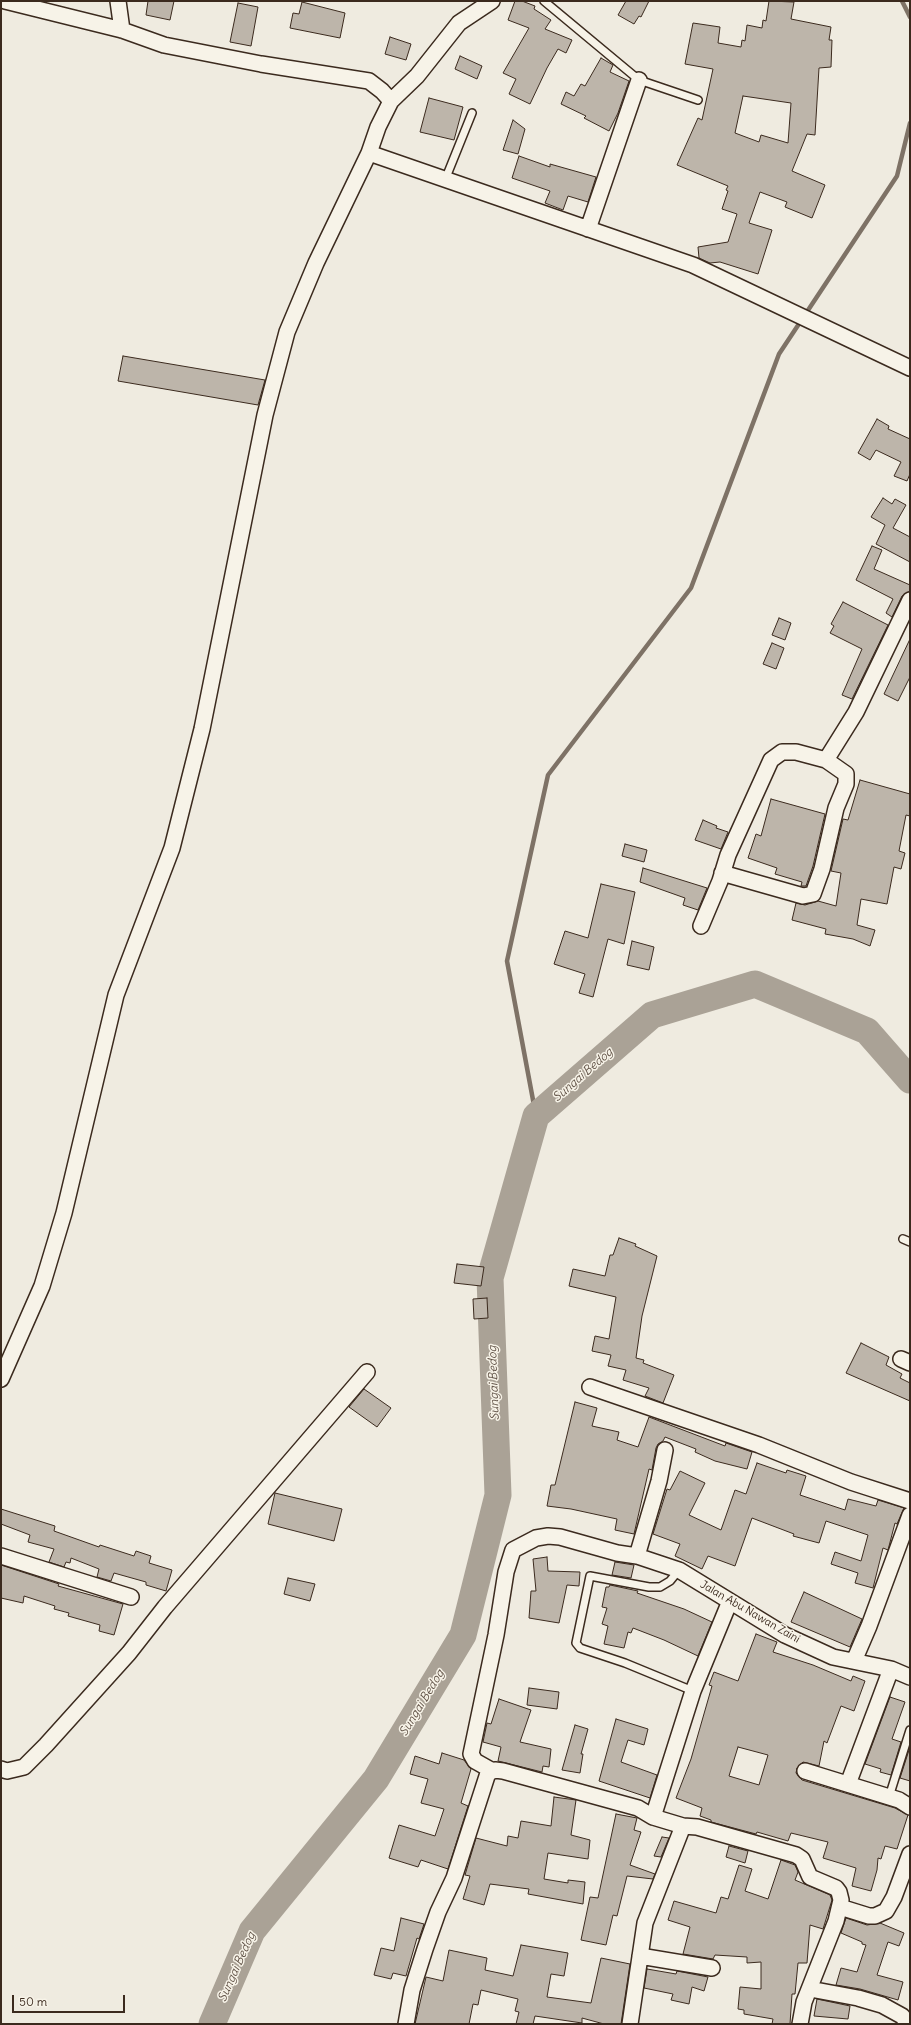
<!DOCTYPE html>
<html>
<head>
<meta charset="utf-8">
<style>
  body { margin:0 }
  #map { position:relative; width:911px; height:2025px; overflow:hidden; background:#efebe0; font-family:Delius,sans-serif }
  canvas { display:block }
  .frame { position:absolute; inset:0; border:2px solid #3b2a1e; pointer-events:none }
  .scale { position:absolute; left:12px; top:1995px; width:113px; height:18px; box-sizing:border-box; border:2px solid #3b2a1e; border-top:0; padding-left:5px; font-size:12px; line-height:14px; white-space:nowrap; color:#3b2a1e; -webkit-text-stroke:3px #f7f3e8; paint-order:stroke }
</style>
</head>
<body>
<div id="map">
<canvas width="911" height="2025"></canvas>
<div class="frame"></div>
<div class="scale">50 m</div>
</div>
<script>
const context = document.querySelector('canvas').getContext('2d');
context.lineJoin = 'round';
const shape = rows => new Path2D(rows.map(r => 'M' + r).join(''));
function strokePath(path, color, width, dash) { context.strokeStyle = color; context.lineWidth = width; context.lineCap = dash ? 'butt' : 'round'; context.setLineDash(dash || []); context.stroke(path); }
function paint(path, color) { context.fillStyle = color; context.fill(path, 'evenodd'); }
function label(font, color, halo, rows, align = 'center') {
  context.font = font + ' Delius,sans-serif'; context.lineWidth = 3; context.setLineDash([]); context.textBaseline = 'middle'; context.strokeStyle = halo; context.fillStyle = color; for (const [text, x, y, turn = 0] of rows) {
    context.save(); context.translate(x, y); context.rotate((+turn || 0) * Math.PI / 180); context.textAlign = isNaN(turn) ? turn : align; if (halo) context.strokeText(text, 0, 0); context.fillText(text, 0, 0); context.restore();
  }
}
strokePath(shape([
  [902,1,910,17],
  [536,1116,507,961,548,775,691,588,779,354,897,176,910,123]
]), '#7e7266', 4.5);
strokePath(shape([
  [212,2024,252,1931,376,1779,463,1635,498,1495,490,1278,536,1116,652,1015,755,984,867,1031,910,1080]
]), '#aaa296', 27);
const building = shape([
  [148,1,174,1,170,20,146,15,148,1],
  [515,1,522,1,535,6,534,9,551,20,545,29,572,40,566,53,558,49,547,68,530,104,509,94,516,79,503,73,529,28,508,20,515,1],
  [626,1,649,1,641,17,639,16,634,24,618,15,626,1],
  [769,1,794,2,791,19,831,27,829,40,832,40,831,67,819,68,815,135,807,134,792,171,825,185,812,218,785,207,787,202,760,192,749,223,772,230,758,274,720,262,710,263,699,258,698,247,728,242,737,214,722,209,728,191,726,190,728,186,677,165,698,118,702,120,713,69,685,64,693,23,720,27,718,43,741,47,742,40,745,41,747,25,762,28,763,20,766,21,769,1],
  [743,96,791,103,788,143,761,135,759,142,735,133,743,96],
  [302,2,345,13,340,38,290,28,293,13,299,14,302,2],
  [238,3,258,7,251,46,230,42,238,3],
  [390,37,411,44,406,60,385,54,390,37],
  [460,56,482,66,477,79,455,69,460,56],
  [601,58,613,65,610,72,629,81,618,113,609,131,584,118,586,116,561,104,566,92,574,96,581,84,585,86,601,58],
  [429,98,463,107,454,140,420,132,429,98],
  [513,120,525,129,518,154,503,150,513,120],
  [519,156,550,167,550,164,596,177,588,202,568,196,563,210,545,203,550,191,512,178,519,156],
  [123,356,265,380,258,405,118,381,123,356],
  [877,419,889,426,888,429,910,439,910,474,907,481,894,476,901,462,876,450,870,460,858,453,877,419],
  [883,498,892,504,895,499,906,505,893,528,910,537,910,562,876,544,885,525,871,517,883,498],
  [872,546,882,550,874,569,910,585,910,591,902,596,892,617,886,613,893,599,856,580,872,546],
  [843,602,888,625,852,699,842,695,862,649,830,633,834,626,831,624,843,602],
  [779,618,791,623,785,640,772,635,779,618],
  [910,639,910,677,898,701,884,694,910,639],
  [772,643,784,648,776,669,763,664,772,643],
  [860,780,910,794,910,816,906,815,899,851,905,853,901,869,894,867,887,904,861,899,857,925,875,930,870,946,853,939,825,934,826,929,792,920,796,903,805,905,818,901,836,906,841,873,831,871,843,819,848,820,860,780],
  [771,799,825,814,813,866,806,886,801,886,802,882,775,874,777,868,748,858,756,834,761,836,771,799],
  [703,820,717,826,716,828,728,832,721,849,695,840,703,820],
  [625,844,647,850,644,862,622,856,625,844],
  [643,868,707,888,698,910,683,905,685,898,640,882,643,868],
  [601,884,635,892,624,944,608,939,593,997,579,993,585,974,554,964,565,931,588,938,601,884],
  [632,941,654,947,649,970,627,965,632,941],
  [619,1238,636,1244,635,1246,657,1256,642,1316,636,1358,644,1360,643,1363,674,1375,663,1403,645,1396,649,1388,623,1380,626,1370,608,1366,611,1355,592,1351,595,1336,609,1339,616,1297,569,1286,573,1269,605,1276,610,1255,613,1255,619,1238],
  [457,1264,484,1267,481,1286,454,1283,457,1264],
  [487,1298,488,1318,474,1319,473,1299,487,1298],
  [861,1343,889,1357,886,1365,902,1374,900,1378,910,1383,910,1401,846,1373,861,1343],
  [364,1389,391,1408,377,1427,349,1407,364,1389],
  [575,1402,597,1408,592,1426,619,1432,617,1440,638,1447,649,1417,725,1446,726,1443,752,1452,747,1469,715,1461,695,1452,696,1449,665,1437,663,1441,658,1444,656,1448,652,1470,649,1469,634,1534,615,1530,617,1519,571,1509,547,1506,551,1485,555,1485,575,1402],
  [757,1463,786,1473,787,1470,806,1476,800,1495,845,1510,848,1499,876,1506,878,1500,904,1508,897,1524,895,1523,888,1550,883,1548,873,1588,855,1583,858,1573,831,1564,835,1552,861,1561,868,1535,826,1521,819,1543,793,1536,794,1534,752,1518,735,1566,708,1556,702,1569,675,1556,680,1544,653,1534,667,1489,670,1490,680,1471,705,1483,689,1515,721,1530,735,1490,746,1494,757,1463],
  [275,1493,342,1509,334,1541,268,1524,275,1493],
  [1,1509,55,1526,54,1531,99,1547,100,1545,134,1556,136,1551,151,1556,149,1563,172,1570,166,1591,146,1585,146,1582,114,1573,111,1581,97,1577,99,1569,71,1558,70,1563,66,1562,64,1567,49,1562,54,1549,28,1542,30,1535,1,1524,1,1509],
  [547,1557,548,1571,580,1572,579,1586,567,1585,559,1623,529,1618,531,1591,536,1591,533,1559,547,1557],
  [615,1562,634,1565,631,1578,612,1575,615,1562],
  [1,1565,59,1584,58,1586,123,1604,114,1635,99,1631,100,1625,68,1616,69,1613,54,1609,55,1606,24,1596,23,1603,1,1598,1,1565],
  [288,1578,315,1584,310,1601,284,1594,288,1578],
  [610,1585,638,1591,637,1593,684,1609,712,1622,698,1656,664,1640,633,1628,631,1633,628,1632,624,1648,604,1644,608,1626,602,1624,607,1608,602,1607,606,1587,609,1587,610,1585],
  [804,1592,862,1619,850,1647,791,1622,804,1592],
  [756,1634,777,1642,773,1652,813,1665,851,1681,853,1676,865,1681,854,1711,841,1706,827,1743,824,1741,819,1766,803,1762,797,1768,796,1773,802,1780,895,1808,908,1815,897,1849,885,1846,881,1859,878,1858,877,1870,871,1891,852,1886,856,1868,823,1858,828,1842,791,1833,788,1841,757,1832,756,1834,711,1822,711,1820,700,1816,702,1808,676,1798,691,1759,712,1686,709,1685,714,1672,738,1681,756,1634],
  [738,1747,768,1755,759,1785,729,1776,738,1747],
  [529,1688,559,1692,557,1709,527,1705,529,1688],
  [890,1697,905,1702,892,1739,901,1742,891,1775,880,1772,881,1769,865,1764,890,1697],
  [499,1699,531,1710,520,1742,551,1749,549,1767,543,1766,542,1772,498,1761,501,1747,483,1742,487,1723,491,1724,499,1699],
  [616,1719,648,1729,644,1745,628,1740,621,1762,657,1775,650,1798,599,1781,616,1719],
  [575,1725,588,1729,581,1754,583,1754,580,1773,562,1770,575,1725],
  [910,1747,910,1781,900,1778,910,1747],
  [442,1753,464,1760,471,1769,461,1803,468,1806,448,1869,421,1860,418,1867,389,1858,399,1825,435,1836,444,1809,421,1803,428,1779,410,1774,415,1756,439,1764,442,1753],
  [554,1797,576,1800,571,1835,590,1840,588,1859,548,1853,544,1879,568,1883,568,1880,585,1882,583,1904,528,1894,529,1889,490,1884,484,1905,463,1899,470,1876,465,1875,476,1838,507,1846,508,1836,518,1838,521,1821,551,1826,554,1797],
  [616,1814,637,1818,634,1830,641,1832,630,1865,655,1874,653,1879,627,1876,617,1916,613,1915,606,1945,581,1940,590,1897,598,1898,616,1814],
  [662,1837,669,1838,661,1857,654,1856,662,1837],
  [729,1846,748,1851,745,1863,726,1857,729,1846],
  [781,1860,795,1865,798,1872,795,1880,830,1895,832,1900,823,1929,810,1925,807,1963,798,1963,795,1994,792,1994,790,2024,772,2024,773,2019,744,2014,744,2010,738,2009,740,1987,761,1989,761,1962,747,1963,747,1957,715,1955,713,1959,683,1954,690,1927,668,1920,674,1901,716,1913,721,1897,728,1899,739,1865,752,1869,745,1891,768,1899,781,1860],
  [401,1918,424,1924,419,1939,417,1938,406,1976,393,1973,391,1979,374,1975,381,1948,394,1951,401,1918],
  [846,1918,867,1925,880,1923,904,1933,899,1946,888,1942,877,1975,903,1982,898,2000,860,1989,836,1985,841,1968,857,1972,866,1945,862,1944,862,1942,841,1933,846,1918],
  [521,1945,568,1953,564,1976,551,1974,547,1997,591,2003,601,1958,630,1964,621,2024,604,2024,582,2018,582,2023,535,2016,533,2024,516,2024,519,2012,515,2011,518,1999,481,1990,478,2005,473,2004,469,2024,415,2024,426,1977,443,1981,449,1950,487,1958,485,1970,513,1976,521,1945],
  [647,1969,676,1974,677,1971,708,1977,704,1991,692,1987,689,2004,671,2000,673,1994,644,1988,647,1969],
  [817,1999,850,2006,848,2019,814,2016,817,1999]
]);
paint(building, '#bdb5aa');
strokePath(building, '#3b2a1e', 1);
const lane = shape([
  [544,1,639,80,698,100],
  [445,180,472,113],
  [903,1239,910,1242],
  [679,1570,670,1581,660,1587,649,1587,590,1576,576,1643,580,1648,625,1663,693,1691],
  [889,1797,910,1730]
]);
const street = shape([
  [118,1,122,30],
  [391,101,417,76,459,23,492,1],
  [369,153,693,265,910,368],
  [588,229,639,80],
  [722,873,803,896,813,894,822,869,836,808,846,784,846,774,826,760],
  [701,926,720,881,728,855,771,760,782,752,796,752,826,760,856,712,910,600],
  [901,1359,910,1363],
  [1,1379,42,1286,64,1213,116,995,172,848,202,729,265,415,287,332,316,263,369,153,378,127,391,101,382,91,369,81,261,64,164,45,122,30,5,1],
  [590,1387,759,1445,851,1482,910,1501],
  [1,1556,131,1597],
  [637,1556,659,1481,665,1450],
  [854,1661,869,1626,910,1515],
  [1,1769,7,1771,24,1767,46,1745,129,1653,165,1607,367,1372],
  [491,1770,475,1761,471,1754,496,1635,506,1572,513,1550,536,1538,548,1536,560,1537,617,1553,637,1556,679,1570,785,1635,833,1657,891,1669,910,1677],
  [805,1771,899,1800,910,1807],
  [848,1784,891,1669],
  [683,1826,697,1827,796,1855,802,1859,810,1877,836,1888,839,1892,841,1900,836,1921,804,2002,800,2024],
  [840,1907,869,1916,875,1916,886,1911,894,1897,910,1854],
  [640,1956,712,1968],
  [810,1989,858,1998,882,2005,902,2016,909,2024],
  [406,2024,412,1990,425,1949,438,1912,454,1878,488,1773,495,1770,503,1771,638,1808,653,1817],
  [630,2024,645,1923,683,1826,653,1817,693,1691,730,1601]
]);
strokePath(lane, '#3b2a1e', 10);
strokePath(street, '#3b2a1e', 18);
strokePath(lane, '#f7f3e8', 7);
strokePath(street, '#f7f3e8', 15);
label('11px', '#3b2a1e', '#f7f3e8', [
  ["Jalan Abu Nawan Zaini",750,1612,30]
]);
label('italic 12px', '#625448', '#f7f3e8', [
  ["Sungai Bedog",583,1075,-41],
  ["Sungai Bedog",494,1383,-92],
  ["Sungai Bedog",422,1703,-59],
  ["Sungai Bedog",237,1967,-66]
]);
</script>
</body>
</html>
